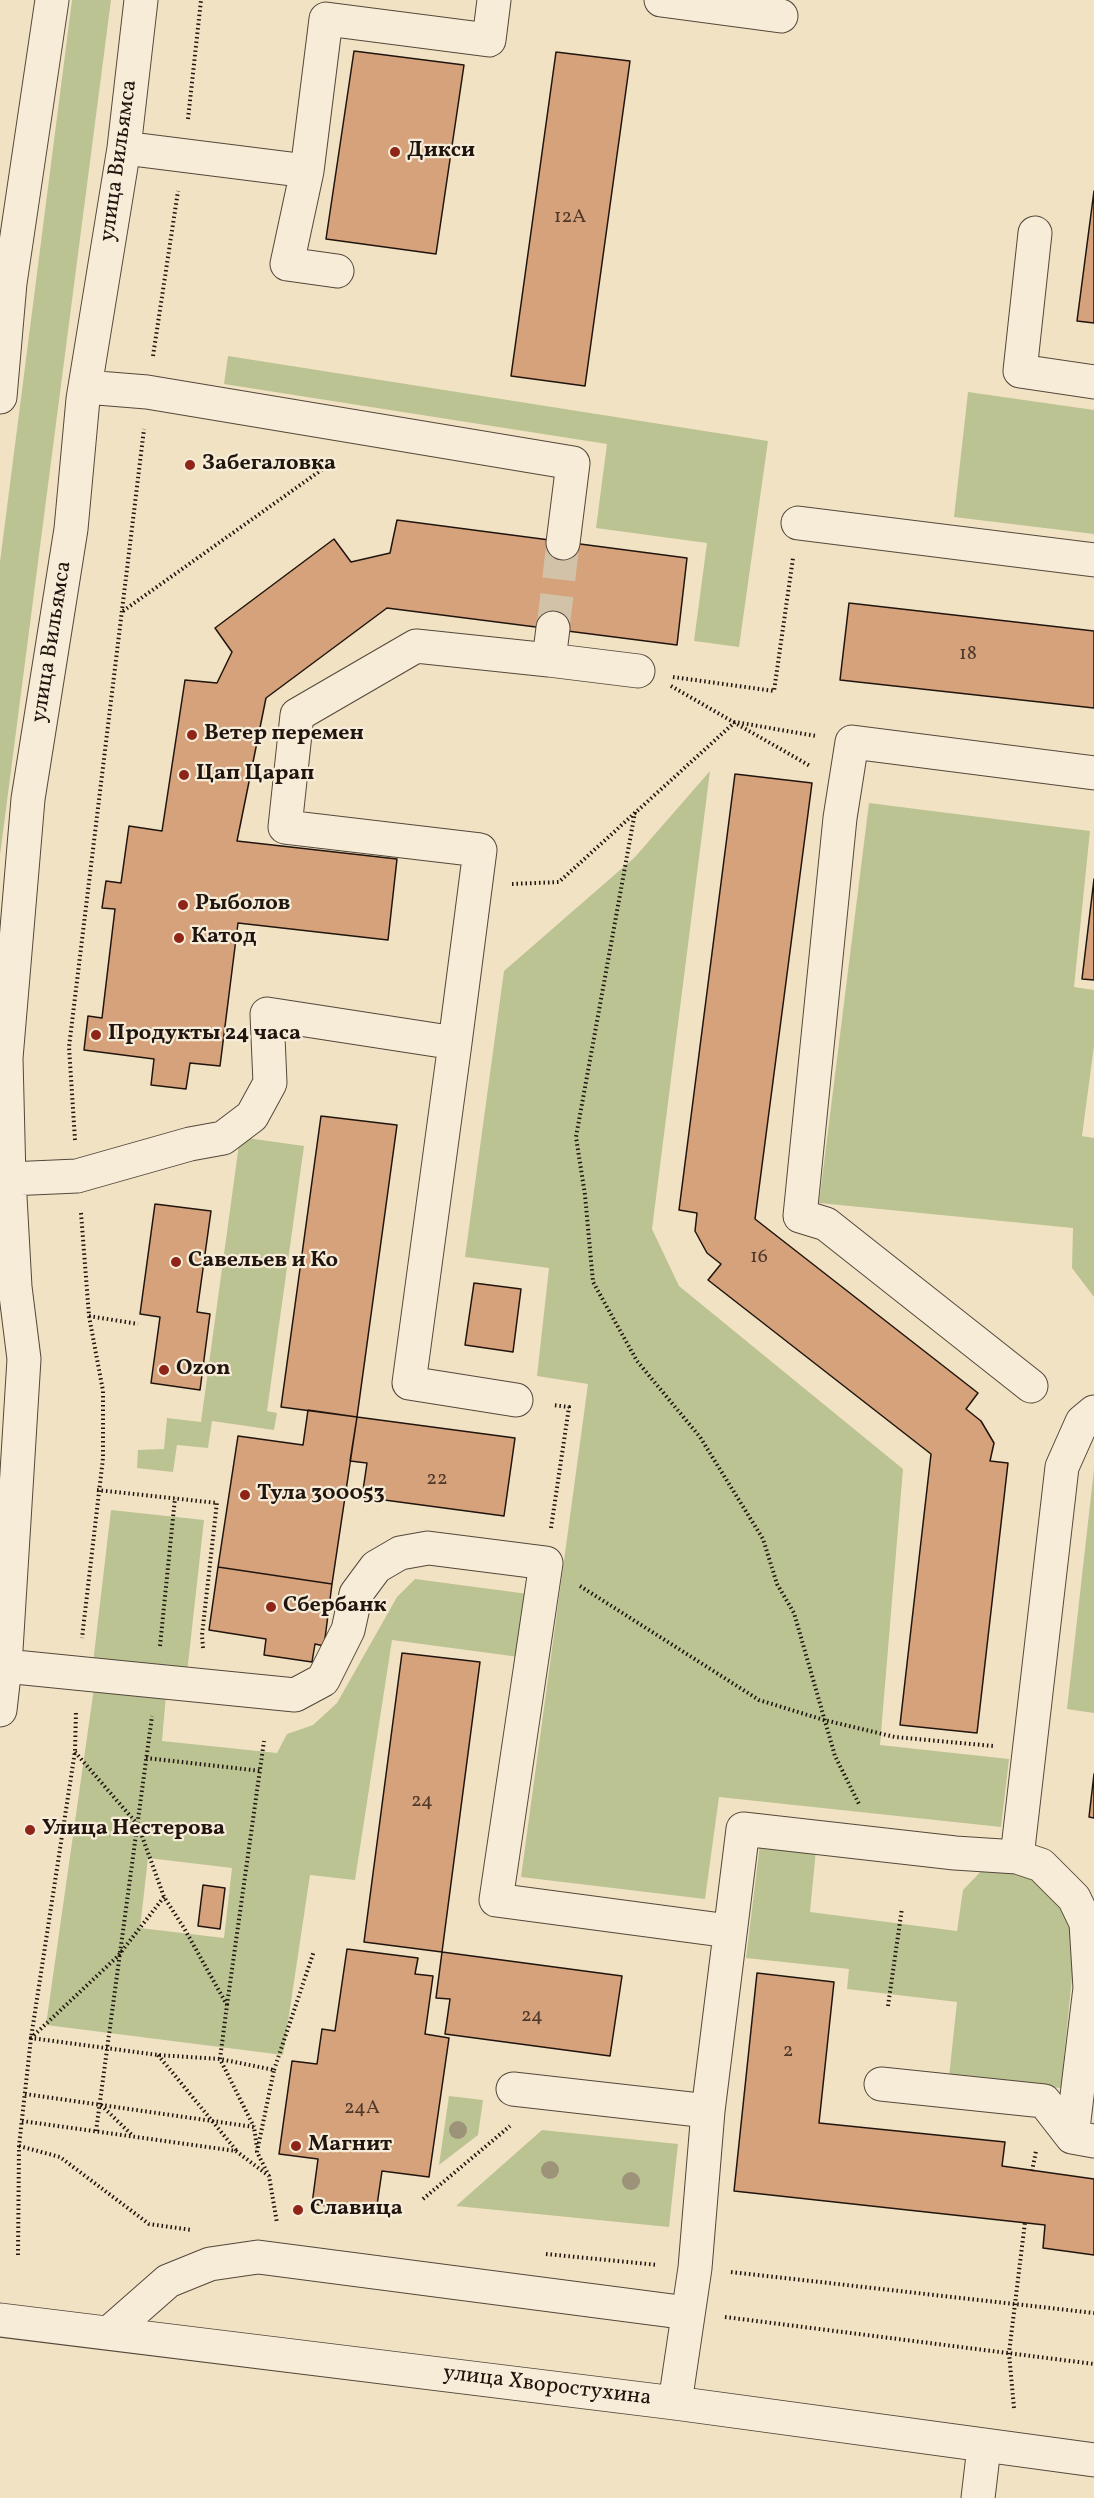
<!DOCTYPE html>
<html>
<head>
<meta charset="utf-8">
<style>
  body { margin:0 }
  canvas { display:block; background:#f1e2c3 }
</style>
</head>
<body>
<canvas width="1094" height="2498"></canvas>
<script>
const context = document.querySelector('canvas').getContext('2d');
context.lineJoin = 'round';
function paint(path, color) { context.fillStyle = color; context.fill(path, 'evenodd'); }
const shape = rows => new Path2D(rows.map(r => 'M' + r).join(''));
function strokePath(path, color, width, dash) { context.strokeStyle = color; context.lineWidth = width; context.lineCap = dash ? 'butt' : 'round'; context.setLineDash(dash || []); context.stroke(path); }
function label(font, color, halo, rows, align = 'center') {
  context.font = font + ' Vollkorn,serif'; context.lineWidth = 4.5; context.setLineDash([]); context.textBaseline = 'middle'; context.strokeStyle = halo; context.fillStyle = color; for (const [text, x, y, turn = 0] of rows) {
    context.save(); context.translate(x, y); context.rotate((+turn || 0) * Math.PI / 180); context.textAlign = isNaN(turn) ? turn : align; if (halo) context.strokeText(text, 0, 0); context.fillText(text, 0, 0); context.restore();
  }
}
paint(shape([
  [72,0,111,0,0,855,0,562],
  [228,356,768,441,739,647,694,641,707,543,596,528,607,444,224,384],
  [968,392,1094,410,1094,534,954,517],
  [710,771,652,1229,679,1286,903,1469,880,1745,1009,1759,1001,1827,719,1797,705,1899,521,1877,588,1384,537,1376,549,1268,465,1257,504,971,635,857],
  [869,803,1090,831,1074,987,1094,990,1094,1046,1082,1136,1094,1138,1094,1297,1072,1268,1073,1228,819,1203],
  [240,1137,304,1146,267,1411,277,1413,274,1430,212,1421,208,1448,177,1445,173,1472,137,1468,138,1450,164,1449,167,1418,201,1422],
  [1094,1469,1094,1713,1067,1709],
  [111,1510,204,1520,187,1673,93,1663],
  [415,1579,528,1594,519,1657,392,1640,355,1880,310,1875,283,2055,46,2025,94,1688,166,1695,162,1741,277,1753,287,1734,313,1725,337,1703,397,1597],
  [148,1858,232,1868,224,1938,140,1928],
  [760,1844,816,1850,810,1912,957,1931,963,1890,983,1869,1033,1876,1047,1886,1071,1921,1075,1947,1061,2088,949,2077,957,2002,847,1989,849,1969,746,1958],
  [449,2096,483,2100,478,2135,439,2165],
  [542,2130,678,2144,669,2227,456,2206]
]), '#bcc393');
const building = shape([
  [354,51,464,65,436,254,326,239,354,51],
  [556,52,630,61,585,386,511,376,556,52],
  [1094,191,1094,323,1077,321,1094,191],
  [397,520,687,558,677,645,387,608,266,698,237,841,397,859,388,940,238,923,220,1066,190,1063,186,1089,151,1085,154,1059,84,1050,88,1016,102,1018,104,1001,115,909,102,908,106,881,121,883,129,826,162,831,185,680,217,683,232,652,215,628,334,539,351,562,390,553,397,520],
  [849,603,1094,631,1094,708,840,680,849,603],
  [735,774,812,783,755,1219,978,1393,966,1409,981,1421,994,1443,990,1461,1008,1463,977,1733,900,1725,931,1454,708,1280,721,1264,707,1253,695,1231,697,1213,679,1210,735,774],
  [1094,879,1094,980,1082,979,1094,879],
  [321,1116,397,1125,357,1417,281,1407,321,1116],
  [155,1204,211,1211,197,1312,210,1314,200,1390,151,1383,160,1317,140,1314,155,1204],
  [474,1283,521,1289,513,1352,465,1345,474,1283],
  [308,1410,357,1417,332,1584,218,1567,238,1436,303,1445,308,1410],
  [357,1417,515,1438,504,1516,362,1497,367,1463,350,1461,357,1417],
  [218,1567,332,1584,324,1646,315,1644,312,1662,264,1655,266,1639,209,1630,218,1567],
  [402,1653,480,1662,442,1952,364,1942,402,1653],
  [1094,1774,1094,1818,1089,1817,1094,1774],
  [203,1885,225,1888,220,1929,198,1926,203,1885],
  [347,1949,418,1958,415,1974,433,1976,425,2034,449,2038,429,2177,382,2171,376,2212,312,2204,318,2159,279,2154,292,2061,317,2064,322,2029,335,2031,347,1949],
  [442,1952,622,1976,610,2056,445,2034,450,1999,436,1998,442,1952],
  [757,1973,834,1982,819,2123,1005,2142,1002,2166,1094,2179,1094,2255,1043,2248,1045,2225,734,2191,757,1973]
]);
paint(building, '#d6a27c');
strokePath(building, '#20150e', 1.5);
strokePath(shape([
  [553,628,563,543]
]), '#d2c3a8', 33, [33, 16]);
const minor = shape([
  [661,0,781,16],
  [124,148,307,171,326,19,489,40,494,0],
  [307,171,287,264,337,271],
  [1035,233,1020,371,1094,382],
  [85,387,147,392,573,463,563,543],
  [0,397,10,283,52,0],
  [798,523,1094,560],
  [549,660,638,671],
  [455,1043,480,850,285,827,297,715,416,646,549,660,553,628],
  [9,1179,77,1176,190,1144,223,1138,252,1116,270,1083,267,1014,455,1043,409,1383,516,1400],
  [1031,1386,826,1224,800,1216,840,818,852,742,1094,773],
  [5,1666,295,1695,323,1680,348,1630,356,1594,376,1567,400,1553,428,1548,546,1563,496,1900,729,1931],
  [0,1710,5,1666,24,1359,15,1287,9,1179,6,1058,28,799,71,529,83,399,124,148,141,0],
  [1017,1857,1062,1467,1082,1422,1094,1412],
  [881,2084,1044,2101,1072,2137],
  [513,2089,708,2111],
  [0,2320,675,2403,1094,2460],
  [110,2332,168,2281,210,2264,258,2257,688,2313],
  [675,2403,695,2268,708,2111,743,1829,955,1853,1017,1857,1041,1865,1074,1898,1086,1923,1090,1988,1072,2137,1094,2141],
  [978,2498,984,2447]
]);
strokePath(minor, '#54483b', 35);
strokePath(shape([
  [188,119,201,0],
  [153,356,178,191],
  [123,611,334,461],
  [673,677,774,691,793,558],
  [671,686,810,766],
  [635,812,576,1137,585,1195,593,1282,637,1361,700,1437,763,1539,777,1584,794,1613,835,1756,859,1804],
  [512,884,559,882,735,722,816,736],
  [75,1140,69,1047,144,429],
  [81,1213,89,1316,103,1391,103,1458,82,1638],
  [89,1316,138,1324],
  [97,1490,217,1503],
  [551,1528,569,1407,552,1405],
  [580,1586,759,1700,824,1720,895,1737,993,1746],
  [160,1646,175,1498],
  [203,1648,202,1635,217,1502],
  [75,1752,138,1825,164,1897,184,1928,227,2005,220,2059,254,2127],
  [146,1758,261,1771],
  [164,1897,118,1956,31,2038,158,2055,220,2059,274,2070,257,2152,268,2174],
  [227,2005,264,1741],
  [888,2006,902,1908],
  [158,2055,236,2150],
  [274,2070,314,1951],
  [25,2094,254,2127,257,2148],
  [101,2105,132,2135],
  [22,2121,236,2151,269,2176,277,2223],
  [96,2131,152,1716],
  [19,2146,60,2157,149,2224,192,2230],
  [1032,2171,1036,2151],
  [423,2199,510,2126],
  [546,2254,658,2265],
  [18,2255,19,2146,31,2038,75,1751,76,1711],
  [731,2272,1094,2313],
  [725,2317,1094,2364],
  [1014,2408,1009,2353,1025,2222]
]), '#20150e', 4, [1.5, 3]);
strokePath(minor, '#f6ecd8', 33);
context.fillStyle = '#9c9379';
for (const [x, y] of [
  [458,2130],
  [550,2170],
  [631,2181]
]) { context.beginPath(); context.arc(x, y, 9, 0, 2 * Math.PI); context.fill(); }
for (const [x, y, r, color] of [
  [395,152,6,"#8f2418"],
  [190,465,6,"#8f2418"],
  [192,735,6,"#8f2418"],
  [184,775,6,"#8f2418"],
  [183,905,6,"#8f2418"],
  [179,938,6,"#8f2418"],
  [96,1035,6,"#8f2418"],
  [176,1262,6,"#8f2418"],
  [164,1370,6,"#8f2418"],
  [245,1495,6,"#8f2418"],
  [271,1607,6,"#8f2418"],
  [30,1830,6,"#8f2418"],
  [296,2146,6,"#8f2418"],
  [298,2210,6,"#8f2418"]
]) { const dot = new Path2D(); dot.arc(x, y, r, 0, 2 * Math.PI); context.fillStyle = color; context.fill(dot); strokePath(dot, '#f6ecd8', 2); }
label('20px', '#4e382a', null, [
  ["12А",570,218],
  ["18",968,655],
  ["16",759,1258],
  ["22",437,1480],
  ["24",422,1802],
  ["24",532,2017],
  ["2",788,2052],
  ["24А",362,2109]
]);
label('bold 22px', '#20150e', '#f6ecd8', [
  ["Дикси",407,152],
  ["Забегаловка",202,465],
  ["Ветер перемен",204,735],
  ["Цап Царап",196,775],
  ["Рыболов",195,905],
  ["Катод",191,938],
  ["Продукты 24 часа",108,1035],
  ["Савельев и Ко",188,1262],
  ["Ozon",176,1370],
  ["Тула 300053",257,1495],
  ["Сбербанк",283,1607],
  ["Улица Нестерова",42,1830],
  ["Магнит",308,2146],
  ["Славица",310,2210]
], 'left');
label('22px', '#20150e', '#f6ecd8', [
  ["улица Вильямса",120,161,-82],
  ["улица Вильямса",53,642,-81],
  ["улица Хворостухина",547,2387,7]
]);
</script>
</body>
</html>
